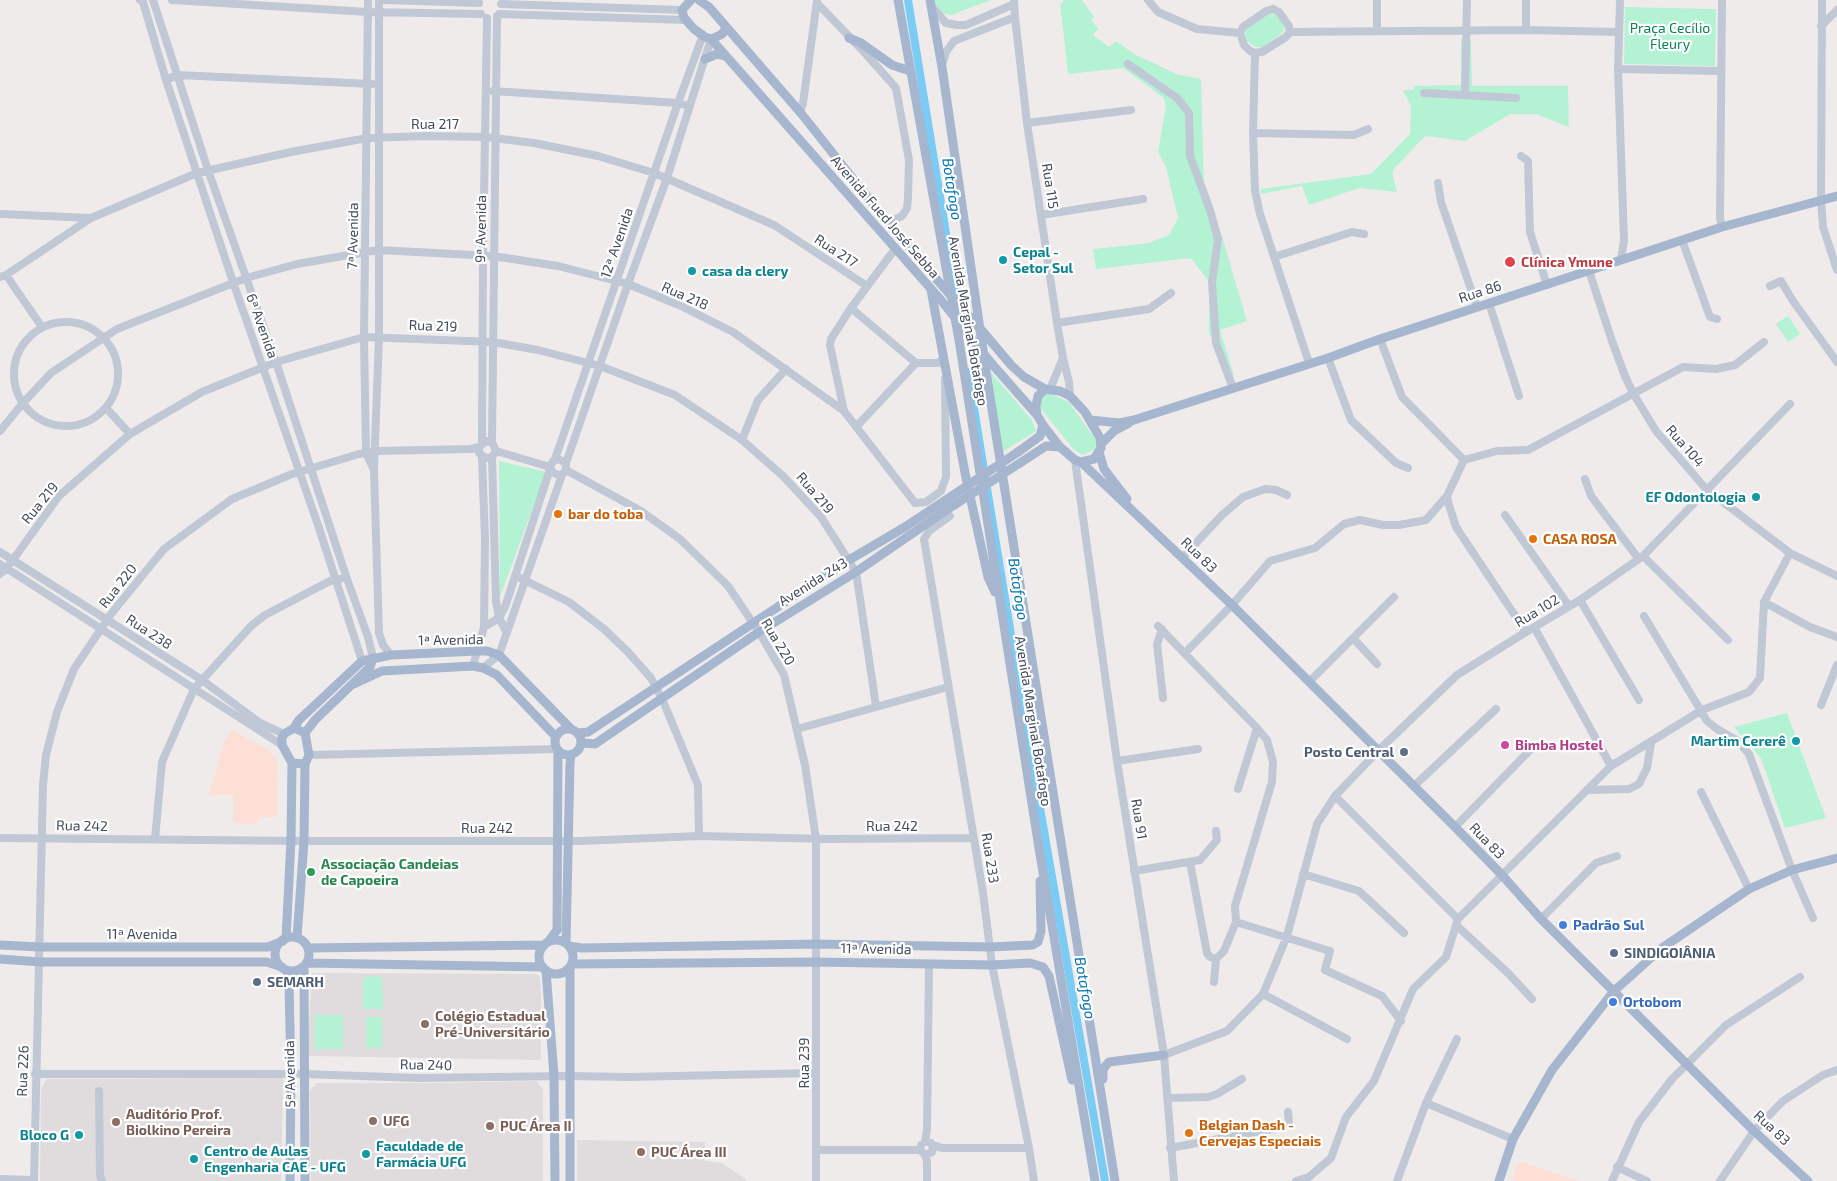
<!DOCTYPE html>
<html>
<head>
<meta charset="utf-8">
<style>
  body { margin:0 }
  canvas { display:block; background:#efebeb }
</style>
</head>
<body>
<canvas width="1837" height="1181"></canvas>
<script>
const context = document.querySelector('canvas').getContext('2d');
context.lineJoin = 'round';
function paint(path, color) { context.fillStyle = color; context.fill(path, 'evenodd'); }
const shape = rows => new Path2D(rows.map(r => 'M' + r).join(''));
function strokePath(path, color, width, dash) { context.strokeStyle = color; context.lineWidth = width; context.lineCap = dash ? 'butt' : 'round'; context.setLineDash(dash || []); context.stroke(path); }
function label(font, color, halo, rows, align = 'center') {
  context.font = font + ' "Exo 2",sans-serif'; context.lineWidth = 4.5; context.setLineDash([]); context.textBaseline = 'middle'; context.strokeStyle = halo; context.fillStyle = color; for (const [text, x, y, turn = 0] of rows) {
    context.save(); context.translate(x, y); context.rotate((+turn || 0) * Math.PI / 180); context.textAlign = isNaN(turn) ? turn : align; if (halo) context.strokeText(text, 0, 0); context.fillText(text, 0, 0); context.restore();
  }
}
paint(shape([
  [312,973,536,974,540,977,541,995,541,1060,309,1056,307,1052],
  [283,1078,281,1181,40,1181,41,1089,47,1079],
  [537,1081,543,1090,543,1181,311,1181,310,1090,317,1083,435,1083],
  [577,1140,705,1142,705,1161,722,1163,746,1179,746,1181,577,1181]
]), '#e0dcdd');
paint(shape([
  [232,730,269,751,276,759,278,773,277,817,258,817,258,824,233,823,233,795,209,795,224,743],
  [1519,1161,1579,1181,1512,1181]
]), '#fddfd6');
paint(shape([
  [931,0,991,0,951,15,941,13],
  [1063,0,1082,0,1094,17,1091,19,1098,29,1093,35,1109,47,1116,41,1134,54,1179,75,1201,79,1204,188,1221,233,1247,321,1220,330,1234,375,1225,378,1209,332,1209,282,1191,258,1096,269,1093,249,1149,243,1169,235,1178,218,1166,167,1158,152,1166,106,1164,98,1123,68,1068,74,1060,3,1063,3],
  [1625,7,1716,9,1715,66,1624,64],
  [1266,14,1277,15,1285,25,1284,30,1280,35,1263,47,1255,47,1246,40,1245,35,1247,27],
  [1461,39,1471,40,1472,86,1568,86,1569,127,1536,114,1510,114,1465,141,1425,136,1393,170,1393,177,1397,192,1359,188,1309,205,1302,186,1261,194,1261,189,1371,174,1410,134,1411,106,1403,90,1414,90,1414,86,1461,85],
  [1788,316,1800,334,1788,342,1776,324],
  [987,368,1032,420,1036,431,999,454],
  [1049,393,1069,402,1097,442,1095,449,1083,455,1074,450,1041,409,1041,400,1043,395],
  [499,461,546,472,500,597],
  [1787,713,1826,818,1785,828,1761,758,1734,727],
  [382,976,383,1009,363,1009,363,977],
  [315,1015,343,1015,343,1049,315,1049],
  [366,1017,382,1017,382,1048,366,1048]
]), '#b3f3d4');
strokePath(shape([
  [908,0,961,326],
  [968,372,1028,739,1105,1181]
]), '#7accf5', 8);
strokePath(shape([
  [140,0,143,2,166,80,233,282,318,525,362,661],
  [153,0,208,170,276,362,346,576,368,637,373,658],
  [172,0,368,12,481,14],
  [368,0,364,337,366,453,374,470],
  [379,0,379,337,374,470,379,633,383,645,391,655],
  [384,0,479,3],
  [1014,0,1015,17,1027,123,1057,323,1063,358,1069,382,1070,396],
  [1148,0,1158,12,1197,29,1240,33],
  [1377,0,1377,31],
  [1526,0,1526,30],
  [1620,0,1618,69,1624,240,1621,260],
  [1722,0,1720,218,1722,227],
  [1822,0,1821,200,1823,227,1837,270],
  [817,3,865,53,896,88,909,160,908,198,907,208,902,216,896,219,885,219],
  [501,4,682,10],
  [931,6,946,23,957,25,966,25,1014,4],
  [1273,9,1279,12,1289,26,1290,32,1286,37,1262,52,1255,53,1250,51,1244,45,1240,33,1243,27,1266,11,1273,9],
  [499,14,687,20],
  [1821,26,1837,10],
  [1290,32,1526,30,1618,32],
  [1255,53,1253,133,1255,191,1260,214,1309,363],
  [1128,64,1177,98,1189,113,1190,156,1210,210,1218,239,1212,282,1216,343,1233,388],
  [942,65,946,52,954,41,1015,17],
  [1618,69,1721,71],
  [166,80,177,75,372,84],
  [493,91,678,103,689,106],
  [1424,93,1516,98],
  [1465,95,1467,0],
  [800,112,803,103,817,1],
  [1027,123,1131,110],
  [1253,133,1354,135,1368,129],
  [1521,156,1528,161,1530,232,1547,285],
  [1438,183,1441,202,1477,307],
  [0,214,91,218],
  [1041,215,1143,199],
  [1682,240,1710,317,1717,319],
  [1274,257,1352,232,1364,234],
  [1589,271,1612,341,1625,376,1633,393,1656,431,1706,489,1790,553,1837,576],
  [6,275,42,327],
  [0,277,6,275,91,218,197,173,291,152,367,138,426,136,486,137,534,143,598,156,654,173,774,225,867,286],
  [1770,286,1781,281,1793,301,1837,362],
  [1489,303,1519,396],
  [851,308,916,363],
  '14 374a52 52 0 1 1 104 0a52 52 0 1 1-104 0Z',
  [1057,323,1149,309,1171,293],
  [1380,339,1402,397,1464,460],
  [1328,358,1351,420,1396,463,1408,468],
  [916,363,937,363,944,360,944,365],
  [1050,389,1063,358],
  [106,408,130,434],
  [844,411,830,345,831,339,851,308,895,249],
  [857,426,916,363],
  [0,431,22,404,51,373,117,329,246,278,297,264,378,250,493,256,558,266,628,284,681,306,733,332,844,411,915,503,926,502,941,491,946,477,945,379],
  [742,440,758,400,786,369],
  [482,442,483,255,487,18],
  [492,442,497,16],
  [496,451,550,467],
  [492,457,496,601,499,618,507,633],
  [555,459,678,103,703,35],
  [1075,460,1117,761,1164,1055,1174,1181],
  [566,463,558,459,553,461,550,467,552,472,558,475,562,475,566,470,566,463,628,284,667,178,711,39],
  [566,470,641,511,680,539,728,586,759,632,784,675,805,765,816,839,816,1181],
  [1585,479,1591,496,1638,558],
  [1447,496,1448,502,1456,527,1526,632],
  [1505,515,1569,606],
  [950,516,929,531,924,539,983,893,992,965,1029,1148,1034,1181],
  [0,552,202,680,260,723,284,734],
  [1643,556,1728,640],
  [1182,558,1222,515,1243,497,1265,489,1276,490,1287,495],
  [0,564,282,745],
  [0,574,7,568,59,496,130,434,202,392,276,362,364,337,493,342,538,350,600,366,675,395,742,440,784,477,821,517,856,572,876,706],
  [516,576,569,602,604,629,628,652,651,678,663,701,698,785,699,836],
  [1580,600,1639,700],
  [1764,602,1810,627,1837,637],
  [1644,616,1707,721,1717,729,1738,741,1749,754,1792,870,1813,918],
  [1158,626,1257,728,1267,740,1273,762,1272,782,1235,906,1236,922,1224,951,1216,959,1214,982],
  [484,627,499,618,505,607,550,469],
  [1534,627,1611,766],
  [1162,629,1157,644,1163,698],
  [1353,638,1377,664],
  [1185,653,1232,605,1270,561,1315,548,1344,524,1360,520,1383,525,1399,525,1426,520,1447,496,1464,460,1497,451,1528,450,1683,367,1716,369,1735,365,1764,342],
  [473,666,484,627,485,539,482,457],
  [483,668,499,655,562,475],
  [1309,682,1394,597],
  [1821,705,1837,665],
  [797,729,948,687],
  [309,755,557,749],
  [1117,761,1198,749],
  [1414,786,1496,709],
  [1238,789,1257,728],
  [1587,790,1629,789,1639,784,1647,768,1651,743],
  [1701,792,1749,889],
  [1335,796,1458,919],
  [1455,827,1533,747],
  [0,838,304,841,581,841,699,836,830,839,974,838],
  [155,839,162,762,194,689,251,626,265,615,330,581,340,579],
  [1190,862,1207,953,1210,957,1216,959],
  [1134,871,1200,860,1217,840,1216,831],
  [1303,874,1359,891,1404,933],
  [1541,919,1596,863,1617,856],
  [1236,922,1330,951,1325,970,1382,996,1401,1021],
  [1456,925,1509,974,1532,999],
  [1263,994,1347,1039],
  [1164,1055,1227,1031,1263,994,1287,936,1317,824,1335,796,1378,751,1457,675,1526,632,1580,600,1643,556,1790,404],
  [35,1074,304,1074,418,1078,569,1076,629,1077,816,1073],
  [99,1091,100,1176,102,1181],
  [1167,1098,1208,1097,1217,1094,1242,1079],
  [1426,1103,1513,1139],
  [925,1142,927,1130,929,964],
  [921,1145,920,1150,925,1155,927,1161,927,1181],
  [933,1145,942,1148,1029,1148],
  [1170,1148,1283,1127,1289,1122,1288,1112],
  [816,1150,920,1150],
  [925,1155,932,1152,933,1148,931,1143],
  [1617,1167,1647,1181],
  [0,1179,34,1180],
  [34,1181,43,785,46,755,57,712,74,669,111,614,164,549,232,499,292,474,359,454,376,451,471,449,479,447,486,441,492,442,496,451,492,457,486,458,479,453,479,447],
  [1296,1181,1309,1177,1331,1158,1346,1117,1374,1081,1413,989,1446,957,1458,919,1611,766,1702,710,1749,692,1760,678,1764,602,1790,553],
  [1397,1181,1426,1103,1457,1039],
  [1612,1181,1639,1122,1672,1079,1726,1025,1800,977],
  [1720,1181,1754,1131,1783,1101,1823,1075,1837,1070]
]), '#c0c8d5', 8);
strokePath(shape([
  [691,0,682,10,684,18,694,29,705,37,712,39,722,34,725,30,725,27],
  [699,0,709,7,800,112,885,219,931,273],
  [898,0,959,340,1039,848,1095,1181],
  [930,0,942,67,987,378,1115,1181],
  [849,38,861,43,892,65,910,71],
  [711,39,940,299],
  [705,59,717,54,726,56],
  [931,290,966,478,988,577,995,592],
  [984,333,1011,365,1024,377,1045,389],
  [992,364,1037,415],
  [1045,389,1060,391,1070,396,1085,412,1100,438,1101,448,1094,459,1081,462,1075,460,1060,447,1043,425,1037,415,1036,406,1038,396,1045,389],
  [1090,420,1120,423,1134,420,1328,358,1380,339,1722,227,1837,196],
  [1101,444,1114,431,1129,423],
  [1018,452,1040,436,1043,425],
  [1099,452,1104,469,1127,499],
  [1081,462,1232,605,1455,827,1501,874,1541,919,1754,1131,1808,1181],
  [1020,463,1046,446,1060,447],
  [354,684,382,671,473,666,483,668,497,675,556,737],
  [294,728,299,720,362,661,391,655,477,651,487,651,499,655,571,729],
  [294,728,305,733,309,755,305,764,292,763,282,745,282,738,284,734,294,728],
  '555 742a13 13 0 1 1 26 0a13 13 0 1 1-26 0Z',
  [305,733,315,720,370,667,373,658],
  [578,733,588,732,849,560,905,527],
  [582,743,595,744,759,632,856,572,945,511],
  '275 954a17 17 0 1 1 34 0a17 17 0 1 1-34 0Z',
  [297,938,304,841,305,764],
  [286,939,291,840,292,763],
  '539 957a17 17 0 1 1 34 0a17 17 0 1 1-34 0Z',
  [549,941,557,930,558,750],
  [566,943,570,763,571,755],
  [0,945,40,947,268,947,283,941],
  [569,946,582,948,816,944,990,947,1033,945,1038,942,1041,931,1040,881],
  [308,948,544,945],
  [0,959,40,962,267,962,282,967],
  [307,963,543,967],
  [572,964,816,962,992,965,1030,963,1043,967,1049,976,1072,1080],
  [304,967,305,1181],
  [287,970,289,985,291,1074,290,1181],
  [546,970,554,1076,555,1181],
  [1103,1079,1103,1069,1109,1062,1164,1055],
  [570,1181,570,967],
  [1499,1181,1513,1139,1552,1070,1614,991,1662,948,1749,889,1792,870,1837,858]
]), '#a7b6cf', 9);
strokePath(shape([
  [931,273,984,333],
  [940,299,992,364],
  [945,511,1020,463],
  [905,527,1018,452]
]), '#a7b6cf', 9);
for (const [x, y, r, color] of [
  [1003,260,5,"#0f9aa8"],
  [1510,262,6,"#e0444e"],
  [692,271,5,"#0f9aa8"],
  [1756,497,5,"#0f9aa8"],
  [558,514,5,"#e8710a"],
  [1533,539,5,"#e8710a"],
  [1796,741,5,"#0f9aa8"],
  [1505,745,5,"#d1479c"],
  [1404,752,5,"#5c6f8a"],
  [311,872,5,"#2e9e5b"],
  [1563,925,5,"#3f7fe0"],
  [1614,953,5,"#5c6f8a"],
  [257,982,5,"#5c6f8a"],
  [1613,1002,5,"#3f7fe0"],
  [425,1024,5,"#8d6e63"],
  [373,1121,5,"#8d6e63"],
  [116,1122,5,"#8d6e63"],
  [490,1126,5,"#8d6e63"],
  [1189,1133,5,"#e8710a"],
  [79,1135,5,"#0f9aa8"],
  [641,1152,5,"#8d6e63"],
  [366,1154,5,"#0f9aa8"],
  [194,1159,5,"#0f9aa8"]
]) { const dot = new Path2D(); dot.arc(x, y, r, 0, 2 * Math.PI); context.fillStyle = color; context.fill(dot); strokePath(dot, '#fff', 2); }
label('14px', '#0c8356', '#fff', [
  ["Praça Cecílio",1670,28],
  ["Fleury",1670,44]
]);
label('14px', '#424c5b', '#fff', [
  ["Rua 217",435,124],
  ["Rua 115",1050,186,81],
  ["Avenida Fued José Sebba",885,217,49],
  ["9ª Avenida",481,229,-89],
  ["7ª Avenida",353,236,-89],
  ["12ª Avenida",617,243,-71],
  ["Rua 217",836,251,33],
  ["Rua 86",1480,292,-18],
  ["Rua 218",685,296,24],
  ["Avenida Marginal Botafogo",968,321,80],
  ["6ª Avenida",262,326,70],
  ["Rua 219",433,326,2],
  ["Rua 104",1685,446,49],
  ["Rua 219",815,493,49],
  ["Rua 219",40,503,-51],
  ["Rua 83",1199,555,44],
  ["Avenida 243",813,582,-32],
  ["Rua 220",118,586,-52],
  ["Rua 102",1537,611,-31],
  ["Rua 238",149,632,33],
  ["1ª Avenida",451,640,-1],
  ["Rua 220",778,642,59],
  ["Avenida Marginal Botafogo",1033,721,81],
  ["Rua 91",1139,819,81],
  ["Rua 242",82,826,1],
  ["Rua 242",892,826],
  ["Rua 242",487,828],
  ["Rua 83",1487,841,46],
  ["Rua 233",990,858,81],
  ["11ª Avenida",142,934],
  ["11ª Avenida",876,949,1],
  ["Rua 239",804,1063,-90],
  ["Rua 240",426,1065,1],
  ["Rua 226",23,1071,-88],
  ["5ª Avenida",290,1074,-91],
  ["Rua 83",1772,1128,43]
]);
label('bold 14px', '#0d838f', '#fff', [
  ["Cepal -",1013,252],
  ["Setor Sul",1013,268],
  ["casa da clery",702,271],
  ["EF Odontologia",1746,497,"right"],
  ["Martim Cererê",1786,741,"right"],
  ["Bloco G",69,1135,"right"],
  ["Faculdade de",376,1146],
  ["Farmácia UFG",376,1162],
  ["Centro de Aulas",204,1151],
  ["Engenharia CAE - UFG",204,1167]
], 'left');
label('bold 14px', '#be3a42', '#fff', [
  ["Clínica Ymune",1521,262]
], 'left');
label('bold 14px', '#c56008', '#fff', [
  ["bar do toba",568,514],
  ["CASA ROSA",1543,539],
  ["Belgian Dash -",1199,1125],
  ["Cervejas Especiais",1199,1141]
], 'left');
label('bold 14px', '#b23c85', '#fff', [
  ["Bimba Hostel",1515,745]
], 'left');
label('bold 14px', '#4e5e75', '#fff', [
  ["Posto Central",1394,752,"right"],
  ["SINDIGOIÂNIA",1624,953],
  ["SEMARH",267,982]
], 'left');
label('bold 14px', '#27864d', '#fff', [
  ["Associação Candeias",321,864],
  ["de Capoeira",321,880]
], 'left');
label('bold 14px', '#366cbe', '#fff', [
  ["Padrão Sul",1573,925],
  ["Ortobom",1623,1002]
], 'left');
label('bold 14px', '#785e54', '#fff', [
  ["Colégio Estadual",435,1016],
  ["Pré-Universitário",435,1032],
  ["Auditório Prof.",126,1114],
  ["Biolkino Pereira",126,1130],
  ["UFG",383,1121],
  ["PUC Área II",500,1126],
  ["PUC Área III",651,1152]
], 'left');
label('italic 15px', '#0074b0', '#fff', [
  ["Botafogo",952,189,81],
  ["Botafogo",1018,589,81],
  ["Botafogo",1085,988,80]
]);
</script>
</body>
</html>
